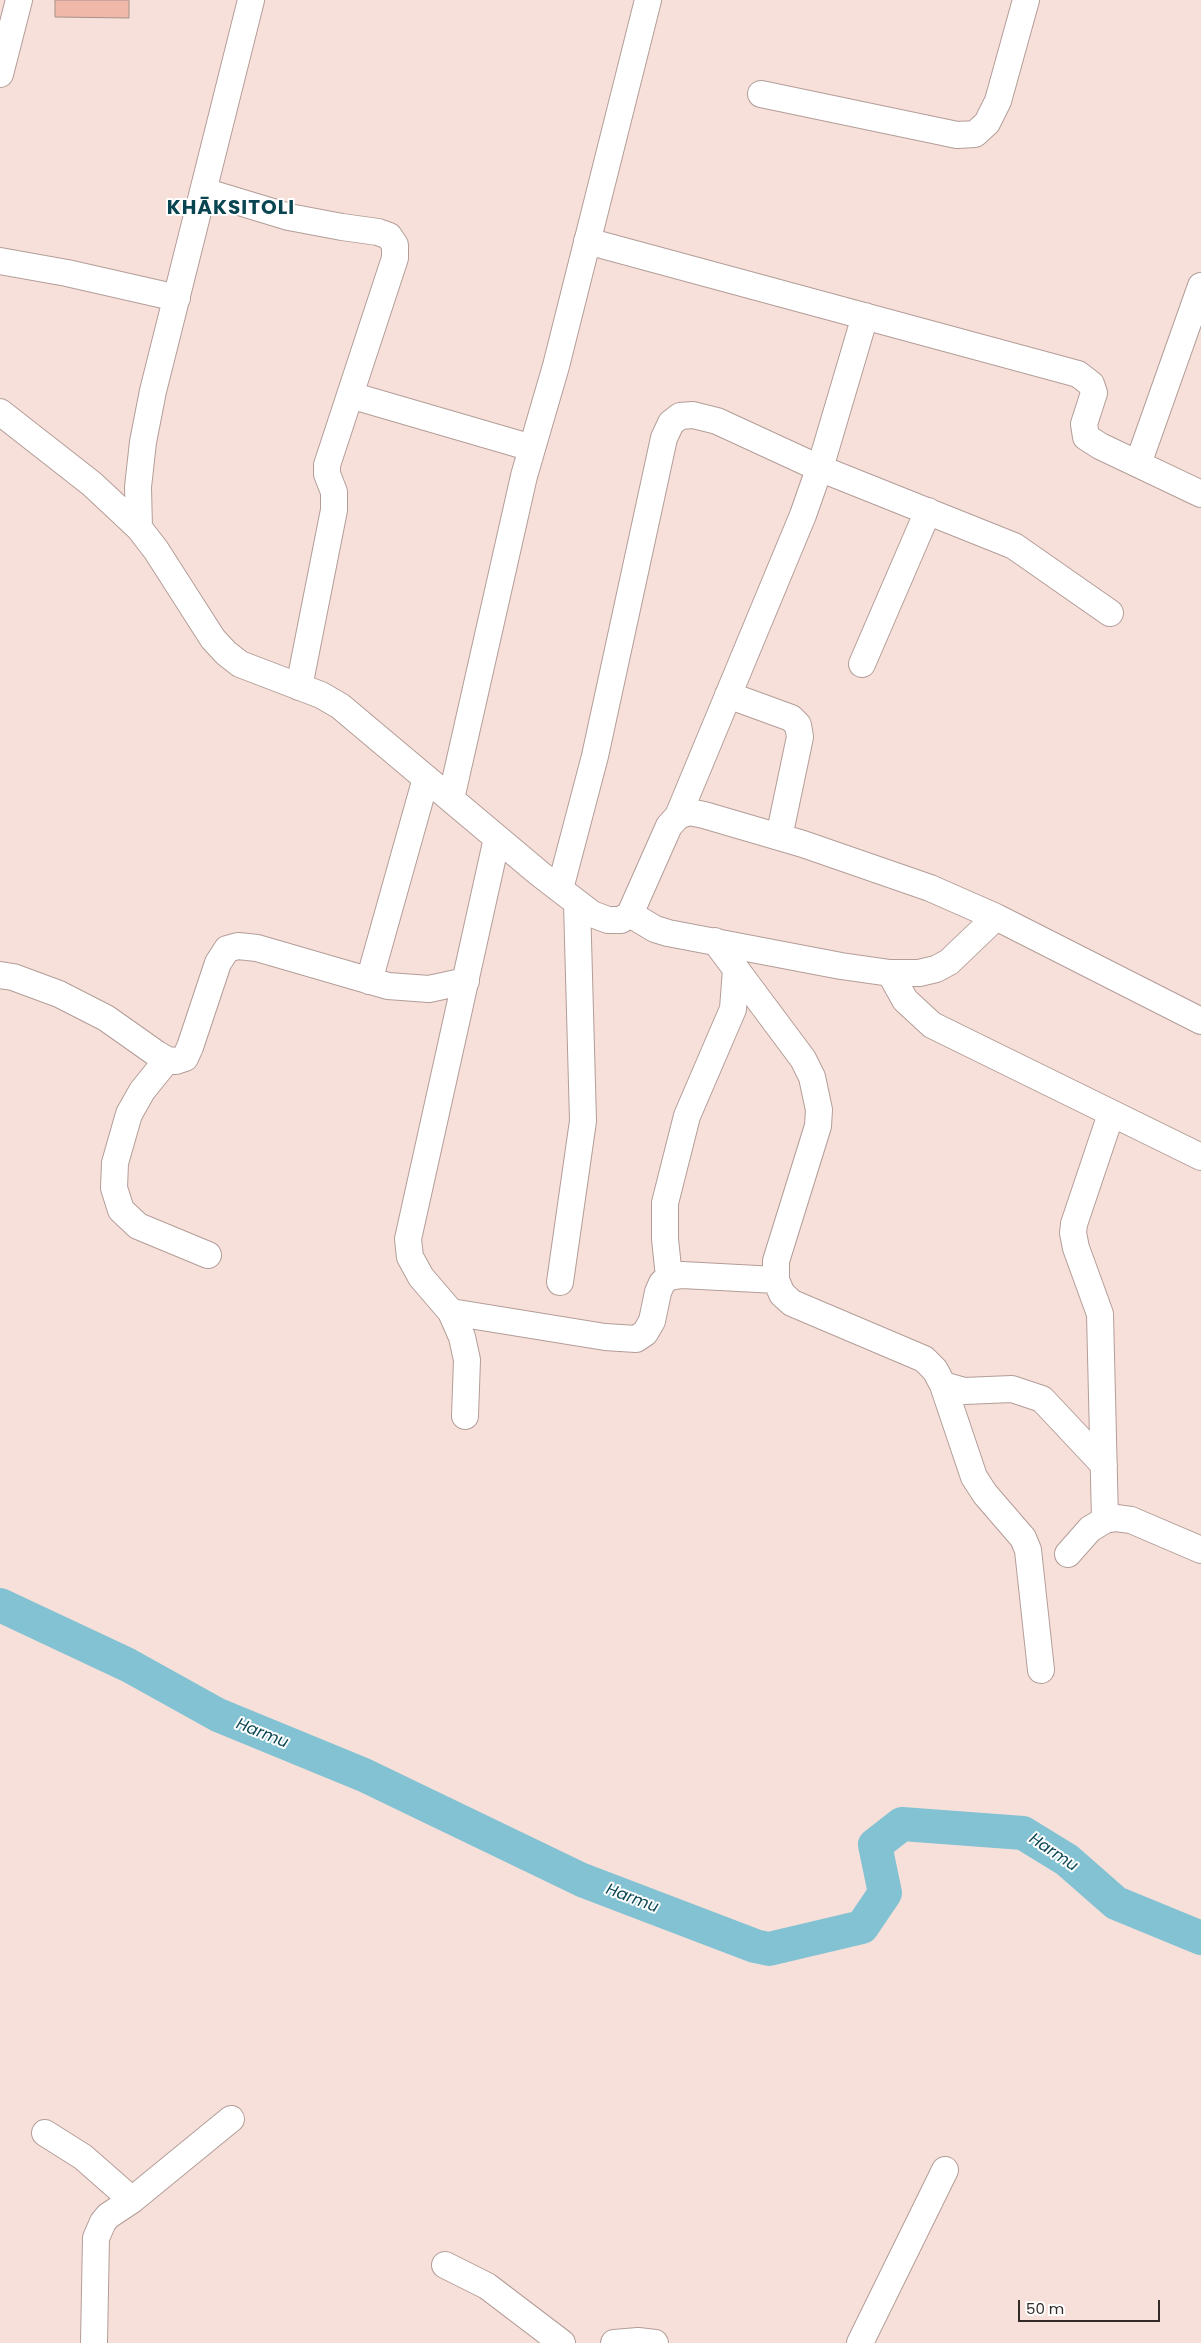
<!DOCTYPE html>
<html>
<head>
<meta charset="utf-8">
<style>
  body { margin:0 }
  #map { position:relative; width:1201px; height:2343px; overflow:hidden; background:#f8e0da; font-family:Poppins,sans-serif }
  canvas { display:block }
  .scale { position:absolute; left:1018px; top:2300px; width:142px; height:22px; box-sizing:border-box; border:2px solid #332a28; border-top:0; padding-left:6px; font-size:15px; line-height:18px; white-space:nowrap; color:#332a28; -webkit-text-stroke:4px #fff; paint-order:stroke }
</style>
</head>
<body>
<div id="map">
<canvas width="1201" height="2343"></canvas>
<div class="scale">50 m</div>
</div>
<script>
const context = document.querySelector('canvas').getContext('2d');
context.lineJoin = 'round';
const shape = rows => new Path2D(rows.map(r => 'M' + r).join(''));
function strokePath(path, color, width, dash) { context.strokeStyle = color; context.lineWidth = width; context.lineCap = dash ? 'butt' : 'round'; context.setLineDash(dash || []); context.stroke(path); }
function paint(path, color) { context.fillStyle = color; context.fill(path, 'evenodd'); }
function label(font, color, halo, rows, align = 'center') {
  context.font = font + ' Poppins,sans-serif'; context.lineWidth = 4; context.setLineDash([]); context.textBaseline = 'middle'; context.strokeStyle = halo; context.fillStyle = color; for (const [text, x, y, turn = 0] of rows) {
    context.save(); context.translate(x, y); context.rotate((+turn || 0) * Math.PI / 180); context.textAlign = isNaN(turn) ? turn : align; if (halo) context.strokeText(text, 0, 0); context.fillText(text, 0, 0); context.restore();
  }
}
strokePath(shape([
  [0,1605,128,1665,218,1715,364,1775,582,1880,755,1946,769,1949,862,1927,885,1893,875,1845,902,1824,1023,1833,1067,1860,1116,1903,1201,1938]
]), '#82c2d3', 34);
const building = shape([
  [55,0,129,0,129,18,55,17,55,0]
]);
paint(building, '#f0b8a9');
strokePath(building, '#a6918b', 1);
const minor = shape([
  [0,74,19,0],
  [761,94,957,135,975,134,987,123,998,101,1026,0],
  [203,191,289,217,342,227,378,232,389,236,395,245,395,258,327,465,327,474,334,492,334,510,299,687],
  [587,241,1078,374,1091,384,1094,393,1084,424,1086,437,1100,446,1201,494],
  [0,261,67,273,177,298],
  [350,395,532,448],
  [0,412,92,484,139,528,156,550,213,639,226,653,240,664,321,695,340,706,540,874,592,914,608,920,621,920,630,914,669,826,678,816,689,812,704,815,803,844,930,888,996,917,1201,1021],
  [1138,464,1201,286],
  [139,528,138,487,143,442,153,391,251,0],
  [862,664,928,511],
  [728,695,791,718,798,725,800,737,779,837],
  [451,799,524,476,556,366,648,0],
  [678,816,803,515,823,458,865,316],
  [560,889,595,756,664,438,671,423,680,416,693,415,717,421,819,468,1014,546,1110,613],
  [630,914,655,929,668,933,841,966,890,973,919,973,936,969,949,962,996,917],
  [715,941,803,1059,812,1077,819,1110,818,1126,776,1261,776,1280,782,1294,792,1303,924,1359,935,1370,943,1385,974,1477,985,1494,1023,1538,1028,1550,1041,1670],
  [890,973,905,1000,932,1025,1201,1157],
  [0,975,13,977,59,994,106,1018,157,1054,167,1060,176,1061,185,1058,190,1047,218,963,227,949,238,946,257,948,388,986,429,989,466,981],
  [369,981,426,778],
  [167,1060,142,1091,129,1114,115,1163,114,1188,121,1210,138,1226,208,1255],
  [669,1277,665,1239,665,1203,687,1116,733,1009,736,969],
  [560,1282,583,1121,577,903],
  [451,1312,605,1337,636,1339,645,1333,652,1321,658,1292,662,1283,669,1277,682,1275,776,1280],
  [943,1385,964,1391,1012,1389,1042,1399,1104,1465],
  [465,1416,467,1360,462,1337,451,1312,421,1277,410,1257,408,1239,497,838],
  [1105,1520,1100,1314,1076,1248,1073,1233,1074,1224,1111,1114],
  [1068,1554,1090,1529,1105,1520,1116,1518,1131,1520,1201,1550],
  [45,2133,83,2157,132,2200],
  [445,2265,487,2286,562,2343],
  [94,2343,96,2238,103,2222,108,2216,132,2200,231,2119],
  [614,2343,638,2341,655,2343],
  [860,2343,945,2170]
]);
strokePath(minor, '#b39d98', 28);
strokePath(minor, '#fff', 26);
label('italic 16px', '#0d4854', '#fff', [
  ["Harmu",262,1734,22],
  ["Harmu",1053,1853,34],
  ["Harmu",632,1899,21]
]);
context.letterSpacing = '1px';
label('bold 20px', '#084551', '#fff', [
  ["KHĀKSITOLI",231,209]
]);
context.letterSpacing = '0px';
</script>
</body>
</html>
